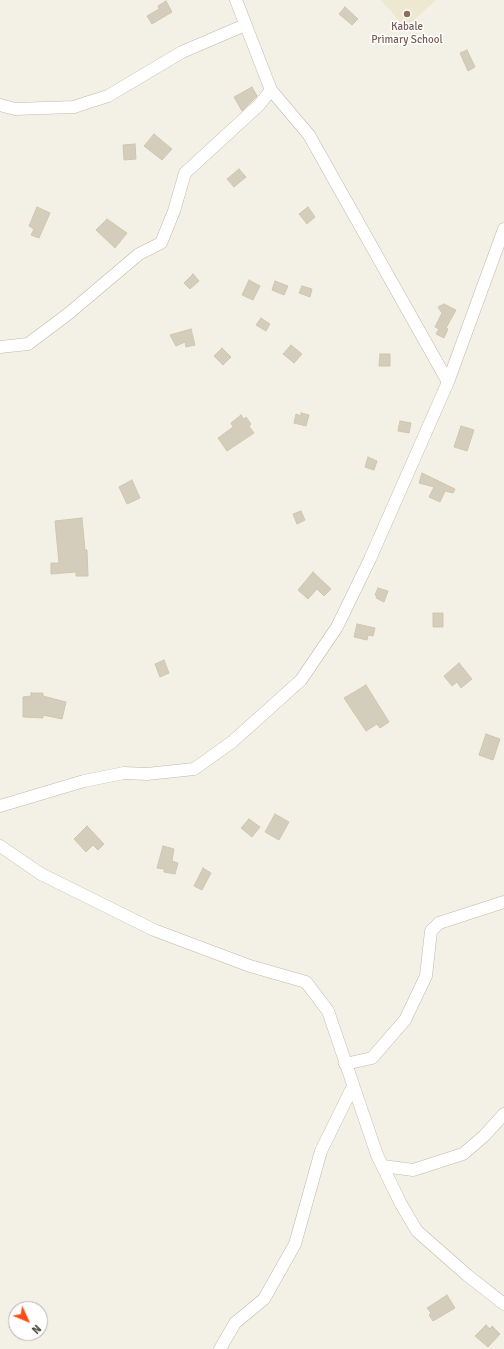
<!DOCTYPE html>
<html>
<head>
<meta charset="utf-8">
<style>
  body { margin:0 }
  #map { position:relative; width:504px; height:1349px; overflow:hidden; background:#f3f1e6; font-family:Signika,sans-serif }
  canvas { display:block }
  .north { position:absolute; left:8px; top:1301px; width:40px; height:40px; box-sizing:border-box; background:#fff; border:1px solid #b5b3ae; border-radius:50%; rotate:134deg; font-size:11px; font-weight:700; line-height:16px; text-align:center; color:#464135 }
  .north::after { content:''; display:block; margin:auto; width:14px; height:18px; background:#ff4d11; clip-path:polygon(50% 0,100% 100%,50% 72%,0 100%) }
</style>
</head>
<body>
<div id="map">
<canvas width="504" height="1349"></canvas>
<div class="north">N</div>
</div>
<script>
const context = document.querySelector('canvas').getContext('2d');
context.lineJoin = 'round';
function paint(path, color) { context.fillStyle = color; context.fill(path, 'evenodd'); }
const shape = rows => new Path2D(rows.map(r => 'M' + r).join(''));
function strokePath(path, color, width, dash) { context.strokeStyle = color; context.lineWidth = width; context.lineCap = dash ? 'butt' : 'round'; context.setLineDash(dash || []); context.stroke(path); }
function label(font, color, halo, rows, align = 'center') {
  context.font = font + ' Signika,sans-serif'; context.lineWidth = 3; context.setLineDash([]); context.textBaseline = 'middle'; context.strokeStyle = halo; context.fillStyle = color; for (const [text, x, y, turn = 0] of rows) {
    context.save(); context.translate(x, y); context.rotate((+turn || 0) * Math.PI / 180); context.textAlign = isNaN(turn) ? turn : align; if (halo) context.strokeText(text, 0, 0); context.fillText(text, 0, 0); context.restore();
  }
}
paint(shape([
  [381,0,436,0,405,28]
]), '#ede8cf');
const building = shape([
  [166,1,172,12,152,24,147,16,159,9,158,6,166,1],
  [345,7,358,19,352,25,339,14,345,7],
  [467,50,475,67,468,71,460,53,467,50],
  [252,87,257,96,242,111,234,97,252,87],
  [154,134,172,149,162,160,144,146,154,134],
  [135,144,136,159,124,160,123,145,135,144],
  [239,169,246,177,234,187,227,179,239,169],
  [37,207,50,213,39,238,31,235,34,229,29,226,37,207],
  [308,207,315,217,307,224,299,214,308,207],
  [107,219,127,233,115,248,96,230,107,219],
  [193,274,199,281,190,289,184,283,193,274],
  [249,280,260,286,253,300,242,295,249,280],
  [275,281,288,286,284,295,272,290,275,281],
  [302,286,312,289,310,297,299,293,302,286],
  [444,304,456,310,446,328,448,329,444,338,436,334,439,329,435,327,442,313,438,307,444,304],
  [261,318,270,324,266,331,256,325,261,318],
  [191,329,195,345,186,347,185,342,176,346,170,335,191,329],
  [291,345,302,354,294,363,283,354,291,345],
  [222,348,231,357,223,365,214,356,222,348],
  [380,354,390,354,390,366,379,366,380,354],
  [301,413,309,415,306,426,294,423,296,414,301,416,301,413],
  [241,415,244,419,246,417,251,424,249,426,254,433,227,451,218,438,233,427,231,423,241,415],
  [400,421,411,423,409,433,398,431,400,421],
  [461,426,474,430,467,451,454,447,461,426],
  [368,457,377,461,374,470,365,467,368,457],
  [422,473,455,489,453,493,445,491,440,502,429,497,434,487,419,483,422,473],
  [132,480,140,498,127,504,119,487,132,480],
  [301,511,305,520,297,524,293,514,301,511],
  [82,518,85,550,87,550,88,576,76,576,76,572,51,574,51,563,59,563,55,521,82,518],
  [313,572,331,589,324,596,317,589,308,599,298,590,313,572],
  [378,588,388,591,384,602,376,598,377,596,375,595,378,588],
  [433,613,443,613,443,627,433,627,433,613],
  [357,624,375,628,373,636,368,635,367,640,354,637,357,624],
  [164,660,169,673,160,677,155,664,164,660],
  [459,663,472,679,461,688,457,682,452,686,444,676,459,663],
  [366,685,389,722,380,728,377,724,366,731,344,698,366,685],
  [31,693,43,693,43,696,66,702,62,719,43,715,43,718,23,717,23,697,31,696,31,693],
  [486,734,500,739,493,760,479,755,486,734],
  [275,814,289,822,279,840,265,832,275,814],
  [249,819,260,827,252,837,241,828,249,819],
  [87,826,104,844,98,850,93,845,86,852,74,839,87,826],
  [163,846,174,849,172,861,178,863,175,874,164,872,164,869,157,868,163,846],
  [203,868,211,873,202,890,194,886,203,868],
  [447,1295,455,1308,433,1321,429,1315,431,1313,427,1308,447,1295],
  [486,1325,490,1329,492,1326,500,1334,488,1347,475,1336,486,1325]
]);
paint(building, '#d5cdbb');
strokePath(building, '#d0c6ae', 1);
const minor = shape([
  [236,0,271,90,309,135,448,382],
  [0,105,15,109,74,107,89,102,108,96,182,52,245,25],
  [0,347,28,344,68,314,139,254,161,243,174,211,185,173,259,105,271,90],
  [0,806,84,781,124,773,147,774,194,769,232,742,301,680,337,627,370,559,448,382,504,229],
  [0,846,41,874,154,930,250,966,306,982,328,1011,377,1155,401,1204,417,1231,467,1275,504,1304],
  [345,1064,372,1058,405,1020,426,976,431,931,439,923,504,902],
  [383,1166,413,1170,463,1154,484,1136,504,1114],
  [220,1349,235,1323,264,1299,295,1244,321,1151,353,1086]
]);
strokePath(minor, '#bfb9a8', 13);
strokePath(minor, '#fff', 12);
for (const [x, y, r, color] of [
  [407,14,4,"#8d6e63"]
]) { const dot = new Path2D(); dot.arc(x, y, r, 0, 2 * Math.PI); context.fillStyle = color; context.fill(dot); strokePath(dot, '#fff', 1.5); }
label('11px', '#785e54', '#fff', [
  ["Kabale",407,27],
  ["Primary School",407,40]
]);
</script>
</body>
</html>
